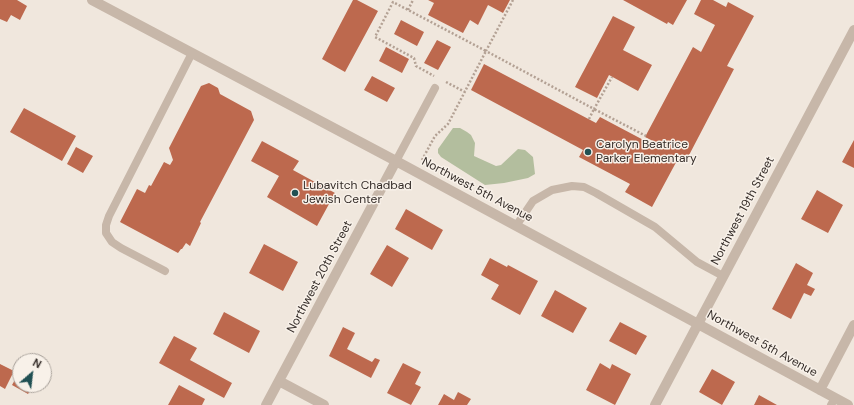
<!DOCTYPE html>
<html>
<head>
<meta charset="utf-8">
<style>
  body { margin:0 }
  #map { position:relative; width:854px; height:405px; overflow:hidden; background:#f0e7dd; font-family:"DM Sans",sans-serif }
  canvas { display:block }
  .north { position:absolute; left:12px; top:353px; width:40px; height:40px; box-sizing:border-box; background:#f8f1e9; border:1px solid #aaa39c; border-radius:50%; rotate:28deg; font-size:11px; font-weight:700; line-height:16px; text-align:center; color:#352d29 }
  .north::after { content:''; display:block; margin:auto; width:14px; height:18px; background:#215053; clip-path:polygon(50% 0,100% 100%,50% 72%,0 100%) }
</style>
</head>
<body>
<div id="map">
<canvas width="854" height="405"></canvas>
<div class="north">N</div>
</div>
<script>
const context = document.querySelector('canvas').getContext('2d');
context.lineJoin = 'round';
function paint(path, color) { context.fillStyle = color; context.fill(path, 'evenodd'); }
const shape = rows => new Path2D(rows.map(r => 'M' + r).join(''));
function strokePath(path, color, width, dash) { context.strokeStyle = color; context.lineWidth = width; context.lineCap = dash ? 'butt' : 'round'; context.setLineDash(dash || []); context.stroke(path); }
function label(font, color, halo, rows, align = 'center') {
  context.font = font + ' "DM Sans",sans-serif'; context.lineWidth = 3; context.setLineDash([]); context.textBaseline = 'middle'; context.strokeStyle = halo; context.fillStyle = color; for (const [text, x, y, turn = 0] of rows) {
    context.save(); context.translate(x, y); context.rotate((+turn || 0) * Math.PI / 180); context.textAlign = isNaN(turn) ? turn : align; if (halo) context.strokeText(text, 0, 0); context.fillText(text, 0, 0); context.restore();
  }
}
paint(shape([
  [453,128,460,128,467,132,471,135,475,143,474,156,496,166,501,165,518,149,525,150,533,157,535,174,528,178,504,183,485,185,441,157,438,153,438,149]
]), '#b3be9e');
paint(shape([
  [0,0,17,0,27,6,20,20,11,15,7,22,0,19],
  [353,0,357,0,378,11,345,72,322,59],
  [428,0,510,0,503,13,488,5,478,25,470,20,463,33,428,15,434,3],
  [623,0,687,0,673,25,668,22,667,24],
  [701,0,713,0,726,7,728,2,754,16,727,66,734,69,687,159,680,155,652,207,625,192,630,184,579,157,583,150,471,90,484,64,596,123,600,117,651,144,653,141,645,137,693,47,701,52,715,25,694,14],
  [613,16,635,27,623,50,652,65,638,91,609,75,597,98,575,87],
  [401,20,424,32,417,46,394,34],
  [437,40,451,47,438,70,424,63],
  [386,47,409,59,402,73,379,61],
  [372,76,395,88,387,102,364,90],
  [209,83,218,88,220,94,251,111,254,120,200,222,201,223,190,246,186,243,182,249,181,249,178,253,120,222,137,189,145,193,149,185,151,186,164,162,170,165,173,160,169,148,201,86],
  [24,108,76,136,62,161,10,132],
  [854,140,854,168,842,162],
  [262,141,299,161,293,170,335,193,317,226,267,197,279,176,251,161],
  [76,147,93,156,83,173,67,164],
  [817,190,843,205,828,233,801,219],
  [406,209,443,230,432,250,395,229],
  [264,244,298,262,283,291,249,273],
  [387,245,409,258,392,287,370,274],
  [490,258,507,267,508,265,538,281,520,315,491,299,499,285,481,275],
  [796,263,813,273,807,285,815,289,811,296,804,293,791,319,772,309],
  [555,290,587,308,573,333,541,316],
  [224,312,260,331,249,353,213,334],
  [620,322,647,336,636,355,609,341],
  [343,327,355,333,347,349,372,362,375,358,380,360,371,378,329,356],
  [174,336,197,348,190,360,232,383,224,398,159,363],
  [403,363,421,372,415,384,421,387,411,405,387,393],
  [600,363,610,369,612,364,631,374,615,405,586,390],
  [0,364,14,371,5,389,0,386],
  [712,369,735,382,722,405,699,392],
  [20,371,20,385,34,385,28,394,12,385],
  [179,385,205,399,202,405,168,405],
  [458,392,471,399,467,405,438,405,444,394,454,400],
  [759,395,777,405,754,405]
]), '#bd694e');
strokePath(shape([
  [513,0,486,51,594,109,612,77],
  [408,10,413,0],
  [446,82,465,92],
  [589,119,594,109,646,136],
  [422,160,435,136,448,124,486,51,393,2,375,37,414,58,416,66,434,76]
]), '#b3a194', 2.5, [2, 2]);
strokePath(shape([
  [396,161,435,88],
  [516,226,533,201,552,190,572,186,584,187,596,193,655,227,697,262,723,276],
  [165,271,121,248,112,242,106,233,106,225,109,216,192,53],
  [831,405,835,398]
]), '#c7b7a9', 8);
strokePath(shape([
  [92,0,396,161,848,405],
  [279,381,324,405],
  [820,390,854,325],
  [266,405,396,161],
  [655,405,854,30]
]), '#c7b7a9', 10);
for (const [x, y, r, color] of [
  [588,152,4,"#215053"],
  [295,193,4,"#215053"]
]) { const dot = new Path2D(); dot.arc(x, y, r, 0, 2 * Math.PI); context.fillStyle = color; context.fill(dot); strokePath(dot, '#f8f1e9', 1.5); }
label('12px', '#352d29', '#f8f1e9', [
  ["Carolyn Beatrice",596,145],
  ["Parker Elementary",596,159],
  ["Lubavitch Chadbad",303,186],
  ["Jewish Center",303,200]
], 'left');
label('12px', '#352d29', '#f8f1e9', [
  ["Northwest 5th Avenue",477,190,28],
  ["Northwest 19th Street",743,211,-62],
  ["Northwest 20th Street",320,277,-62],
  ["Northwest 5th Avenue",762,344,29]
]);
</script>
</body>
</html>
